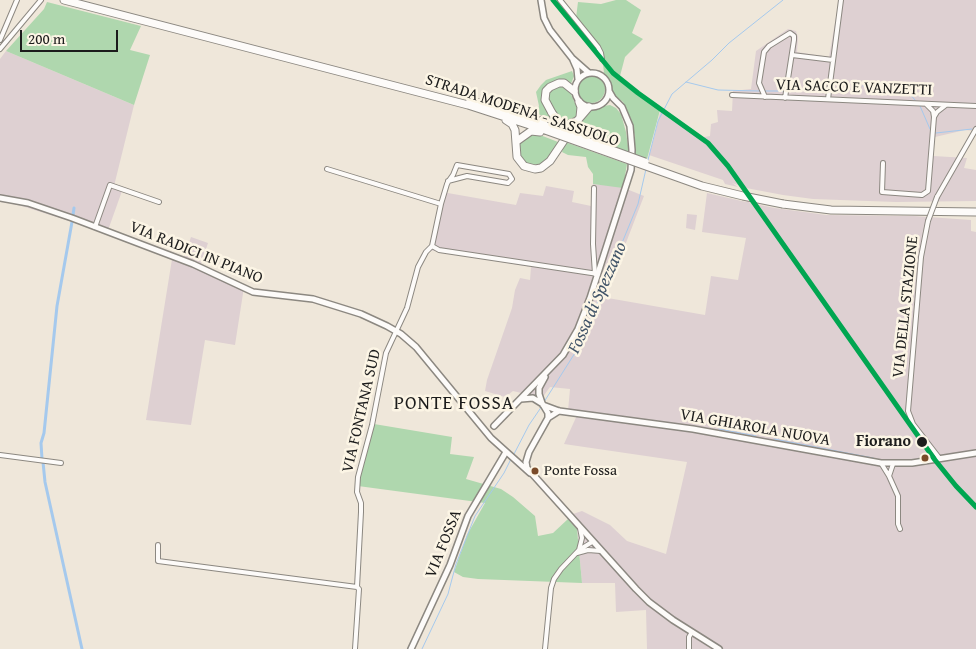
<!DOCTYPE html>
<html>
<head>
<meta charset="utf-8">
<style>
  body { margin:0 }
  #map { position:relative; width:976px; height:649px; overflow:hidden; background:#efe7da; font-family:"Gentium Book Plus",serif }
  canvas { display:block }
  .scale { position:absolute; left:20px; top:30px; width:98px; height:22px; box-sizing:border-box; border:2px solid #1c1c1c; border-top:0; padding-left:6px; font-size:15px; line-height:18px; white-space:nowrap; color:#1c1c1c; -webkit-text-stroke:4px #fcf5e5; paint-order:stroke }
</style>
</head>
<body>
<div id="map">
<canvas width="976" height="649"></canvas>
<div class="scale">200 m</div>
</div>
<script>
const context = document.querySelector('canvas').getContext('2d');
context.lineJoin = 'round';
function paint(path, color) { context.fillStyle = color; context.fill(path, 'evenodd'); }
const shape = rows => new Path2D(rows.map(r => 'M' + r).join(''));
function strokePath(path, color, width, dash) { context.strokeStyle = color; context.lineWidth = width; context.lineCap = dash ? 'butt' : 'round'; context.setLineDash(dash || []); context.stroke(path); }
function label(font, color, halo, rows, align = 'center') {
  context.font = font + ' "Gentium Book Plus",serif'; context.lineWidth = 5; context.setLineDash([]); context.textBaseline = 'middle'; context.strokeStyle = halo; context.fillStyle = color; for (const [text, x, y, turn = 0] of rows) {
    context.save(); context.translate(x, y); context.rotate((+turn || 0) * Math.PI / 180); context.textAlign = isNaN(turn) ? turn : align; if (halo) context.strokeText(text, 0, 0); context.fillText(text, 0, 0); context.restore();
  }
}
paint(shape([
  [839,0,976,0,976,131,965,130,935,137,933,156,967,158,964,168,976,170,976,201,896,202,813,199,783,195,746,188,732,183,738,187,725,184,723,180,649,155,654,138,661,108,699,138,710,136,711,124,718,122,717,110,732,111,733,91,751,89,756,51,788,29,796,31,798,37,797,52,829,57],
  [6,51,134,105,114,186,122,191,107,233,25,207,10,203,0,202,0,59],
  [593,184,619,186,644,196,624,248,612,268,602,297,705,315,711,276,738,280,746,238,702,232,707,193,746,202,748,201,750,203,775,208,826,215,914,216,971,220,971,231,976,232,976,649,647,649,646,610,616,612,615,583,582,583,577,529,568,519,573,514,582,511,610,525,627,541,666,554,687,462,564,444,578,413,568,411,570,389,550,387,542,398,513,391,505,397,485,391,487,380,512,308,515,290,520,278,530,280,531,267,429,250,442,192,516,205,520,193,543,196,546,186,574,191,572,202,591,206],
  [687,214,697,215,695,230,686,228],
  [191,237,208,243,201,264,244,287,235,345,205,340,191,425,146,420,173,253,184,257]
]), '#ded0d2');
paint(shape([
  [616,0,626,0,641,10,632,33,643,39,625,57,620,76,604,62,604,54,576,18,578,2,601,4],
  [47,2,141,26,130,50,150,55,134,105,6,51,44,9],
  [603,64,636,94,660,110,647,159,635,155,635,137,631,119,623,102,613,94,609,79,604,73],
  [572,71,574,76,571,84,561,80,554,81,547,86,543,93,557,123,530,110,537,111,539,106,536,92,541,85,546,80],
  '577 89a14 14 0 1 1 28 0a14 14 0 1 1-28 0Z',
  [561,85,566,87,570,92,578,110,576,116,571,121,565,123,559,119,548,102,549,90],
  [610,105,616,108,621,114,626,132,629,153,585,136,574,130,590,111,600,108,604,106],
  [535,133,558,142,548,159,541,164,532,165,525,163,520,157,519,143,522,139],
  [565,142,627,164,623,188,593,184,593,174,588,167,586,157,568,155,562,152],
  [374,424,452,437,450,454,474,457,466,479,501,489,513,497,535,516,538,536,553,533,568,519,577,529,582,583,478,579,463,577,454,572,467,535,485,503,358,486,359,477]
]), '#afd7ae');
strokePath(shape([
  [686,82,718,90,759,91],
  [863,86,881,83,900,83,915,100],
  [791,90,825,88],
  [765,91,783,91],
  [920,106,930,129],
  [936,133,972,129],
  [648,160,658,121,672,94,712,60,729,43,783,0],
  [544,402,580,345,638,204,646,169],
  [719,429,756,436],
  [774,439,873,458],
  [513,456,529,425,542,406],
  [422,649,448,594,456,564,475,516,504,473,511,459]
]), '#a5c9ed', 1);
strokePath(shape([
  [73,215,74,208],
  [42,459,41,443,44,433,57,306,72,222],
  [43,462,45,482,82,649]
]), '#a5c9ed', 3);
const street = shape([
  [560,0,598,47,601,53,602,59],
  [0,40,17,0],
  [0,49,41,0],
  [792,55,833,60],
  [732,95,976,106],
  [765,97,759,83,764,52,769,46,790,33,794,36,794,40,785,98],
  [828,99,841,0],
  [934,117,937,112,946,105],
  [883,163,882,192,922,195,928,191,934,117,933,111,926,104],
  [327,169,441,204,432,246,426,252,418,267,407,308,386,353,372,425,358,477,357,492,361,503,361,512,357,587],
  [594,188,593,244,595,274],
  [937,197,976,129],
  [441,204,447,184,448,182,453,175,457,165,509,174,512,179,508,183,467,176,448,181],
  [928,221,921,257,908,411,913,424,940,459],
  [95,227,110,185,159,202],
  [432,246,439,250,598,274],
  [0,455,61,463],
  [881,463,889,476,898,496,898,524,900,529],
  [889,476,893,464],
  [158,545,158,561,357,587,359,589,355,649],
  [579,550,582,538,580,528],
  [577,553,588,550,601,551],
  [545,649,551,588,554,579,561,569,579,550,592,542],
  [689,649,689,637,692,632]
]);
const secondary = shape([
  [541,0,544,18,550,30,572,58,589,73],
  [573,60,577,69,578,79],
  '575 90a17 17 0 1 1 34 0a17 17 0 1 1-34 0Z',
  [0,198,28,203,72,218,193,264,253,292,313,299,361,314,387,326,401,334,416,347,491,438,530,473],
  [545,377,539,388,539,394,542,403,548,413,548,418],
  [521,399,533,398,541,403],
  [543,405,559,411,693,429,881,463,912,463,976,453],
  [559,411,548,418,529,452,526,462,527,468,636,589,649,602,673,620,719,649],
  [494,426,563,355,578,329,590,298,631,170,632,150,630,126,622,107,613,98,609,91],
  [411,649,450,565,468,516,506,452]
]);
const highway = shape([
  [64,0,468,105,545,130],
  [470,100,546,126],
  [579,102,581,107,580,117],
  [552,113,545,100,546,91,550,87,559,83,564,83,574,91],
  [506,120,512,124,515,130,517,157,524,166,535,169,541,168,550,161,577,121,589,107],
  [542,120,559,125,565,126,577,121],
  [517,141,531,131,540,132],
  [783,204,831,210,976,212]
]);
strokePath(street, '#8c8881', 6);
strokePath(secondary, '#8c8881', 8);
strokePath(highway, '#8c8881', 9);
strokePath(street, '#fdfbf9', 4);
strokePath(secondary, '#fdfbf9', 5);
strokePath(highway, '#fdfbf9', 7);
const streetBridge = shape([
  [928,221,937,197]
]);
const highwayBridge = shape([
  [552,113,560,123,571,131],
  [546,126,645,162],
  [545,130,702,186,743,196,783,204]
]);
strokePath(streetBridge, '#8c8881', 6, []);
strokePath(highwayBridge, '#8c8881', 9, []);
strokePath(streetBridge, '#fdfbf9', 4);
strokePath(highwayBridge, '#fdfbf9', 7);
strokePath(shape([
  [553,0,613,73,638,93,708,143,728,166,935,460,956,486,976,507]
]), '#00a651', 5);
for (const [x, y, r, color] of [
  [922,442,6,"#1c1c1c"],
  [925,458,4.5,"#7a4b2a"],
  [535,471,4.5,"#7a4b2a"]
]) { const dot = new Path2D(); dot.arc(x, y, r, 0, 2 * Math.PI); context.fillStyle = color; context.fill(dot); strokePath(dot, '#fcf5e5', 2); }
label('15px', '#1c1c1c', '#fcf5e5', [
  ["Ponte Fossa",544,471]
], 'left');
label('16px', '#1c1c1c', '#fcf5e5', [
  ["VIA SACCO E VANZETTI",854,88,2],
  ["STRADA MODENA - SASSUOLO",522,111,18],
  ["VIA RADICI IN PIANO",196,253,22],
  ["VIA DELLA STAZIONE",906,307,-84],
  ["VIA FONTANA SUD",362,411,-77],
  ["VIA GHIAROLA NUOVA",755,428,10],
  ["VIA FOSSA",444,544,-68]
]);
label('bold 16px', '#1c1c1c', '#fcf5e5', [
  ["Fiorano",911,442]
], 'right');
label('italic 18px', '#415468', '#fcf5e5', [
  ["Fossa di Spezzano",598,298,-66]
]);
context.letterSpacing = '1px';
label('19px', '#1c1c1c', '#fcf5e5', [
  ["PONTE FOSSA",454,404]
]);
context.letterSpacing = '0px';
</script>
</body>
</html>
